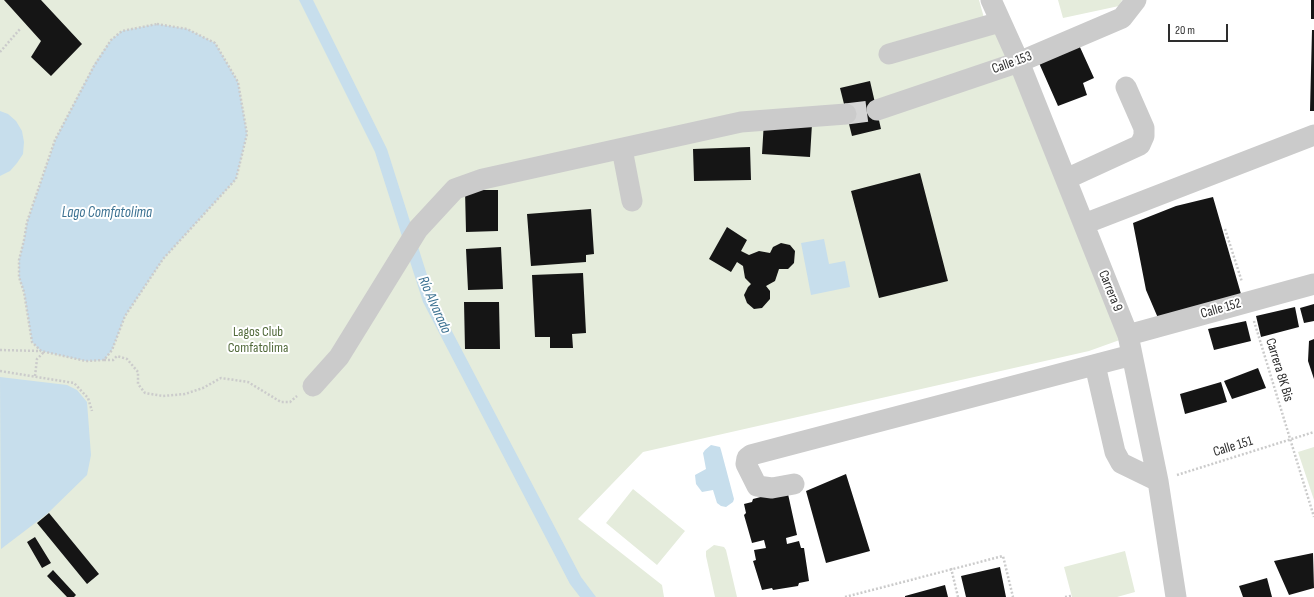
<!DOCTYPE html>
<html>
<head>
<meta charset="utf-8">
<style>
  body { margin:0 }
  #map { position:relative; width:1314px; height:597px; overflow:hidden; background:#fff; font-family:"Sofia Sans Condensed",sans-serif }
  canvas { display:block }
  .scale { position:absolute; left:1168px; top:24px; width:60px; height:18px; box-sizing:border-box; border:2px solid #2e2e2e; border-top:0; padding-left:5px; font-size:12px; line-height:14px; white-space:nowrap; color:#2e2e2e; -webkit-text-stroke:3px #fff; paint-order:stroke }
</style>
</head>
<body>
<div id="map">
<canvas width="1314" height="597"></canvas>
<div class="scale">20 m</div>
</div>
<script>
const context = document.querySelector('canvas').getContext('2d');
context.lineJoin = 'round';
function paint(path, color) { context.fillStyle = color; context.fill(path, 'evenodd'); }
const shape = rows => new Path2D(rows.map(r => 'M' + r).join(''));
function strokePath(path, color, width, dash) { context.strokeStyle = color; context.lineWidth = width; context.lineCap = dash ? 'butt' : 'round'; context.setLineDash(dash || []); context.stroke(path); }
function label(font, color, halo, rows, align = 'center') {
  context.font = font + ' "Sofia Sans Condensed",sans-serif'; context.lineWidth = 4; context.setLineDash([]); context.textBaseline = 'middle'; context.strokeStyle = halo; context.fillStyle = color; for (const [text, x, y, turn = 0] of rows) {
    context.save(); context.translate(x, y); context.rotate((+turn || 0) * Math.PI / 180); context.textAlign = isNaN(turn) ? turn : align; if (halo) context.strokeText(text, 0, 0); context.fillText(text, 0, 0); context.restore();
  }
}
paint(shape([
  [0,0,979,0,988,32,998,27,1128,337,1089,351,643,452,578,519,662,585,664,597,0,597],
  [1058,0,1122,0,1119,6,1063,18],
  [1314,447,1314,500,1298,452],
  [633,489,685,531,657,565,606,523],
  [714,545,724,547,726,550,737,597,715,597,706,556,706,551],
  [1125,551,1135,592,1117,597,1072,597,1064,567]
]), '#e5ecdc');
paint(shape([
  [299,0,313,0,387,149,434,297,581,577,596,597,580,597,570,584,423,302,375,152],
  [157,24,187,29,215,43,238,82,247,134,236,179,163,259,125,316,112,350,104,360,86,361,41,351,32,342,24,292,19,277,19,260,24,240,27,222,56,138,95,63,111,40,122,31],
  [0,111,8,114,16,121,22,131,24,142,23,154,17,163,10,171,0,176],
  [824,239,829,264,845,261,850,287,811,295,801,243],
  [0,377,67,385,77,390,87,402,91,455,87,475,47,514,1,549],
  [711,445,720,447,721,450,734,499,733,502,726,507,721,506,717,503,713,490,702,492,696,484,695,475,706,469,703,453,705,450]
]), '#c7deec');
paint(shape([
  [4,0,41,0,82,44,51,76,31,57,41,41],
  [1311,0,1314,0,1314,19,1311,19],
  [1312,30,1314,30,1314,111,1310,111],
  [1079,45,1094,78,1083,83,1087,95,1058,106,1039,63],
  [870,81,881,129,852,136,840,88],
  [764,121,812,124,810,157,762,154],
  [750,147,751,180,694,181,693,149],
  [920,173,948,281,879,298,851,191],
  [465,190,498,190,498,231,466,232],
  [1213,197,1241,294,1158,318,1146,290,1133,223,1176,206],
  [591,209,594,254,586,255,586,262,531,266,527,214],
  [727,227,747,240,741,251,749,255,759,251,770,253,773,247,781,243,790,245,795,251,794,263,788,269,779,269,775,281,766,286,770,291,770,299,762,308,754,309,747,303,744,295,748,287,751,284,745,278,743,266,737,262,731,272,709,259],
  [501,247,503,289,468,290,466,249],
  [583,273,586,333,572,334,573,348,550,348,550,337,535,337,532,275],
  [464,302,499,302,500,349,465,349],
  [1314,304,1314,321,1304,323,1300,308],
  [1295,307,1299,327,1261,337,1256,316],
  [1246,321,1251,341,1214,350,1208,329],
  [1314,339,1314,379,1308,361,1309,341],
  [1258,368,1266,388,1232,399,1224,381],
  [1221,382,1227,402,1185,414,1180,394],
  [846,474,870,551,826,563,806,491],
  [776,493,788,494,797,535,786,538,787,544,799,541,801,548,804,548,809,581,799,583,798,586,773,590,772,588,762,590,753,561,756,560,754,550,766,548,764,540,752,543,744,515,746,513,744,504,752,502,753,499],
  [49,513,99,574,87,584,37,523],
  [35,537,51,563,42,568,27,542],
  [1313,553,1314,588,1289,595,1274,561],
  [1000,567,1006,597,966,597,961,576],
  [53,570,76,595,74,597,67,597,47,576],
  [1267,578,1272,597,1243,597,1239,586],
  [945,585,948,597,905,597,905,596]
]), '#151515');
strokePath(shape([
  [846,114,877,110]
]), '#d5d5d5', 21, [21, 10]);
strokePath(shape([
  [157,24,187,29,215,43,238,82,247,134,236,179,163,259,125,316,112,350,104,360,86,361,41,351,32,342,24,292,19,277,19,260,24,240,27,222,55,140,94,66,111,40,122,31,157,24],
  [0,52,20,29],
  [1225,229,1242,282],
  [1254,321,1314,517],
  [0,350,40,351],
  [104,360,113,360,117,356,127,359,138,372,138,384,145,393,163,396,185,394,203,388,221,378,248,382,281,402,290,402,297,396],
  [0,371,74,383,88,398,92,411],
  [35,376,37,359,44,352],
  [1177,475,1314,432],
  [951,568,958,597],
  [845,597,1003,556,1013,597],
  [1065,597,1071,596]
]), '#cbcbcb', 2.5, [2, 2]);
strokePath(shape([
  [991,0,1019,62,1128,335,1158,481,1176,597],
  [889,54,1000,22],
  [877,110,1019,62,1122,18,1136,0],
  [622,149,632,201],
  [1066,179,1140,145,1144,136,1144,128,1126,87],
  [1084,224,1314,135],
  [1128,335,1314,284],
  [1095,365,1115,452,1121,463,1158,481],
  [313,386,339,357,418,229,455,189,483,179,741,122,846,114],
  [794,484,772,488,757,486,746,464,747,458,751,455,1132,355]
]), '#cbcbcb', 21);
label('14px', '#2e2e2e', '#fff', [
  ["Calle 153",1012,63,-20],
  ["Carrera 9",1110,291,68],
  ["Calle 152",1221,309,-16],
  ["Carrera 8K Bis",1279,370,73],
  ["Calle 151",1233,447,-17]
]);
label('14px', '#526a3b', '#fff', [
  ["Lagos Club",258,332],
  ["Comfatolima",258,348]
]);
label('italic 15px', '#3b7191', '#fff', [
  ["Lago Comfatolima",107,213],
  ["Río Alvarado",434,305,66]
]);
</script>
</body>
</html>
